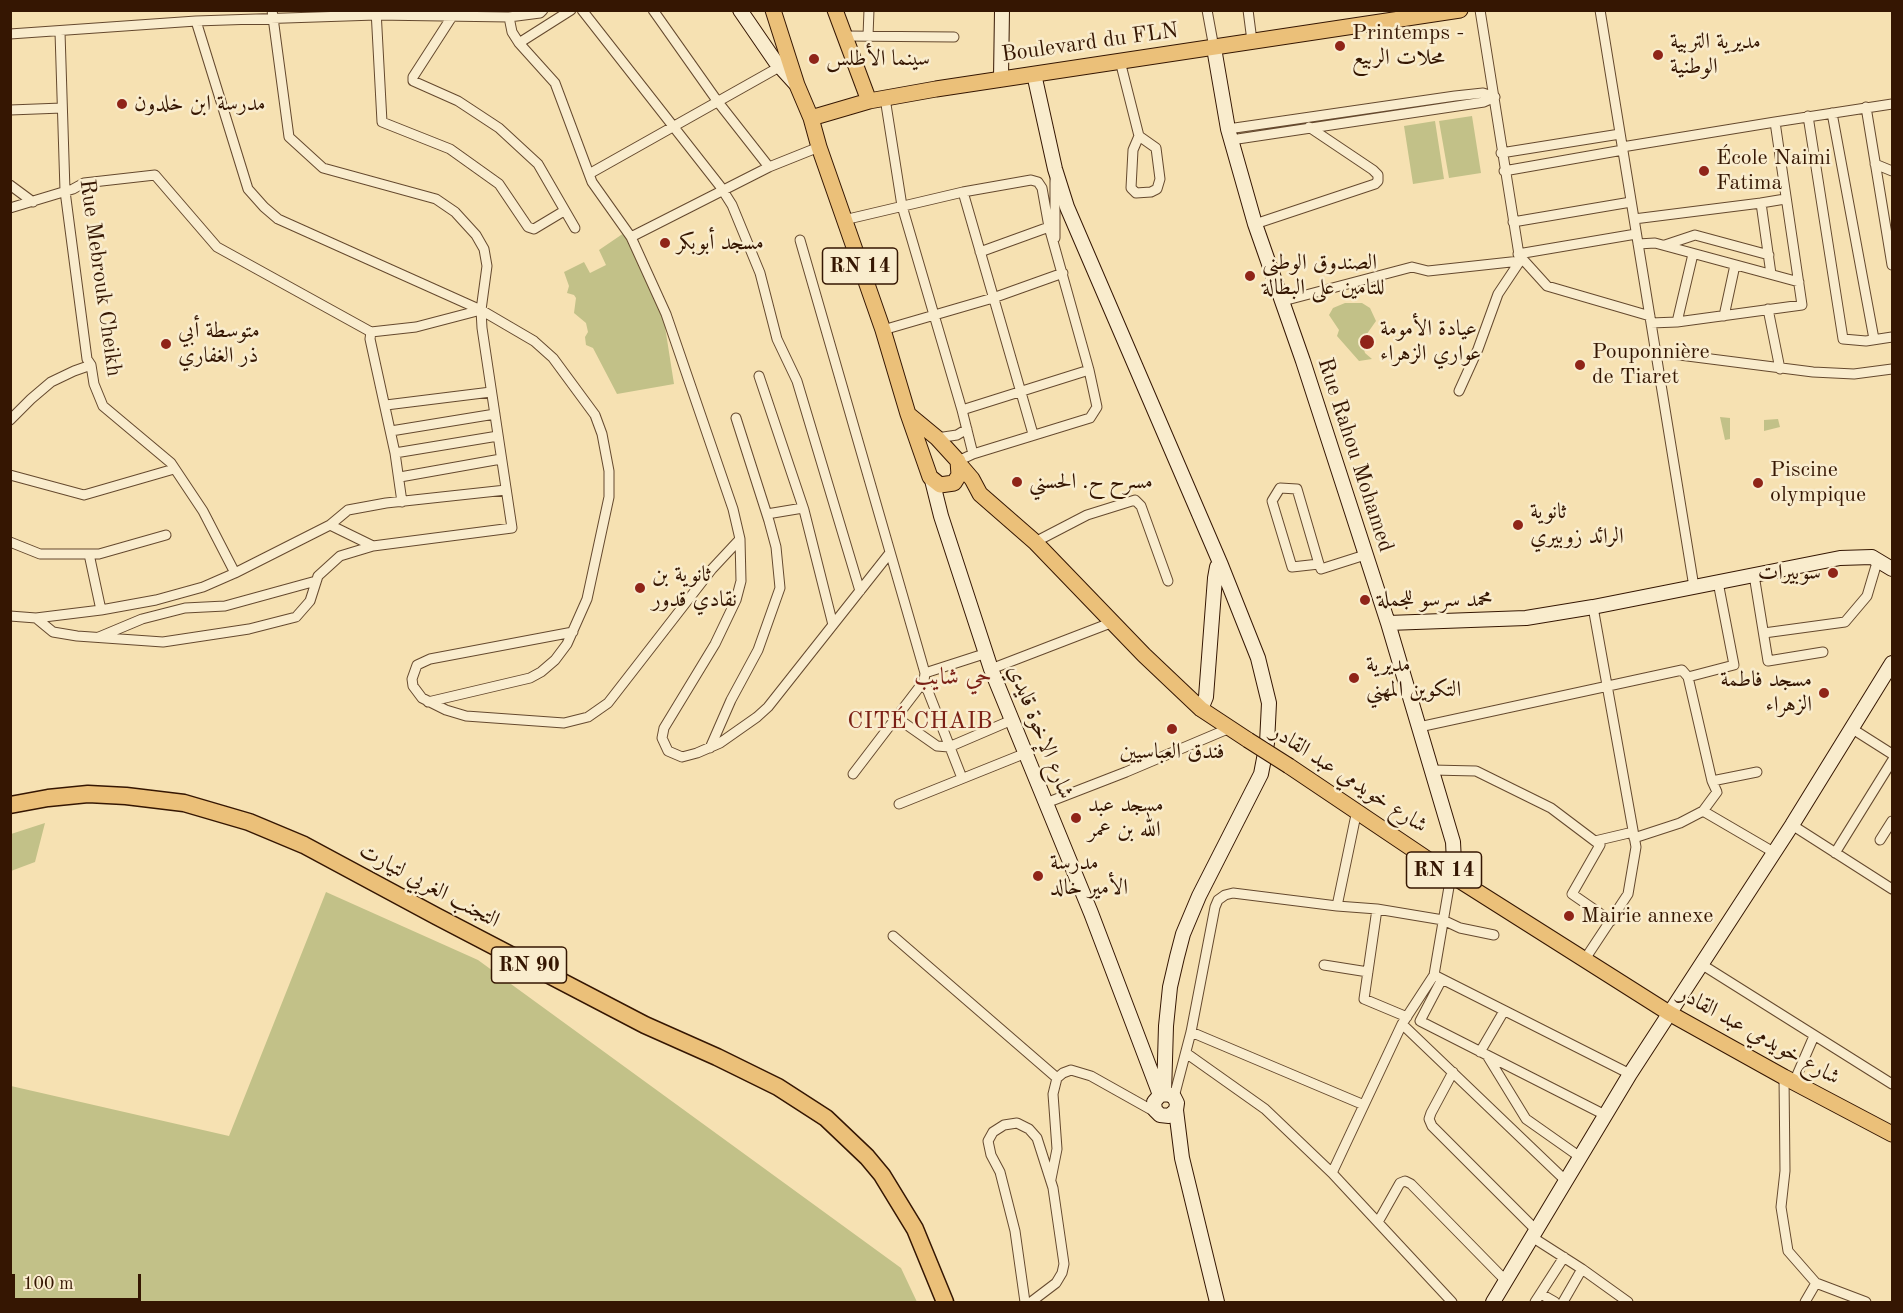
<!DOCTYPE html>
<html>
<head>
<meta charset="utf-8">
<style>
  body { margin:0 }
  #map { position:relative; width:1903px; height:1313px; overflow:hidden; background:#f6e1b2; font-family:"Old Standard TT",serif }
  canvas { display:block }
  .frame { position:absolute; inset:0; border:12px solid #351602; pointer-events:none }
  .scale { position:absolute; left:12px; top:1274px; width:129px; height:27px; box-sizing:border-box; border:3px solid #351602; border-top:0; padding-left:8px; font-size:18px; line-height:21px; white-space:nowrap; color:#351602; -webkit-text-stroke:4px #f9eccd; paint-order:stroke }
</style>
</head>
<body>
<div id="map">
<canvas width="1903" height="1313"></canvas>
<div class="frame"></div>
<div class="scale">100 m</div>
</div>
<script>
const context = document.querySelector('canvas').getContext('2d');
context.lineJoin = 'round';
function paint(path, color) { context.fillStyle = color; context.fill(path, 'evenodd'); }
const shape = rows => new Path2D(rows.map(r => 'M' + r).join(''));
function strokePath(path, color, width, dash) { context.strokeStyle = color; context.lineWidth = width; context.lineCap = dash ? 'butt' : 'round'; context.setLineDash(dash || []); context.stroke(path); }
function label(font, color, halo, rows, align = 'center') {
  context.font = font + ' "Old Standard TT",Amiri,serif'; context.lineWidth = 5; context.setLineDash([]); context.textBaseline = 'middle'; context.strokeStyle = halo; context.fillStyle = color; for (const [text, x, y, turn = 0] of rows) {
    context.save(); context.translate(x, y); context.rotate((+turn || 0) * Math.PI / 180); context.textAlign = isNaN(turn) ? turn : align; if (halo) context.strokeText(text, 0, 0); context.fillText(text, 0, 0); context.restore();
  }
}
paint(shape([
  [1472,116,1481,173,1449,178,1439,121],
  [1435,121,1444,179,1413,184,1404,126],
  [624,233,663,314,674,384,617,394,593,348,586,345,585,337,588,332,586,323,574,313,576,298,574,295,567,293,569,286,564,272,584,262,590,273,606,265,599,250],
  [1345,303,1362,303,1370,308,1376,321,1364,338,1363,346,1365,353,1372,359,1359,361,1337,336,1339,330,1329,315,1333,308],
  [1720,417,1730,418,1730,439,1725,440],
  [1778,419,1780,427,1764,431,1764,420],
  [45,823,35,862,11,871,11,834],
  [326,892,478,960,901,1268,917,1302,11,1302,11,1086,229,1136]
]), '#c2c188');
const street = shape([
  [272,10,289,137,323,168,436,199,455,212,476,235,484,249,487,266,481,310,482,328,512,528,373,546,330,525],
  [376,10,382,122,450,149,499,184,528,227,534,229,564,211],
  [571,10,519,43,555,83,592,182,631,237,666,314,733,509,740,539,741,581,736,600,715,644,664,728,662,738,668,751,682,757,697,753,720,743,757,717,768,707,889,554],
  [582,10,720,186,732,205,760,273,777,339,797,381,860,591],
  [653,10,718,102,769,167],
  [1207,10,1214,48],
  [1248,10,1252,41],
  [1600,10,1694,587],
  [452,12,453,15,413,77,413,81,458,101,499,128,538,164,575,228],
  [196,21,248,189,264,207,278,219,481,310,534,341,553,358,595,415,602,434,609,471,609,497,587,599,567,644,555,660,541,672,530,678,428,702],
  [10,34,196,21,376,15,509,17],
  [845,36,954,37],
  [868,36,869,10],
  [519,43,512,32,509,17,540,13,543,10],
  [1120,61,1139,136,1133,150,1131,188,1136,193,1151,192,1157,189,1160,179,1156,148,1139,136],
  [885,98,902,206,962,410,973,454],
  [1866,107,1892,265],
  [10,110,62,108],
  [1832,113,1874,339],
  [1808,116,1843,339,1866,341,1892,337],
  [1228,129,1455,96,1483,93,1495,97],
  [1231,140,1484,102,1495,97],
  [1622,147,1775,122],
  [1501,153,1620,134],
  [1875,164,1892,171],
  [1504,171,1623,150],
  [589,174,781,66],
  [1055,180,1055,238],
  [10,185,33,202],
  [963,192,1033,434],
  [10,208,73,189,84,183,155,175,217,247,371,332,416,327,481,310],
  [1634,219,1761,203],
  [844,220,963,192,1031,180,1038,182,1042,188,1049,227,1089,370,1097,407,1090,418,973,454,958,461],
  [1513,222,1631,202],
  [1255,224,1375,184,1378,181,1378,175,1373,170,1309,127],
  [631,237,769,167,819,147],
  [800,240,925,673,924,681,962,778],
  [1638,244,1655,243,1799,282],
  [1665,245,1695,235,1769,255],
  [980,252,1049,227],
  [1518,254,1547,286,1650,316],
  [1518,254,1636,234],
  [1771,274,1761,203,1785,199],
  [1283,301,1412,267,1428,271,1520,261],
  [1768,309,1780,369],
  [1724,316,1735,265],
  [1677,322,1693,254],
  [1651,323,1677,322,1802,305,1775,122,1892,104],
  [883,330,993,298,1063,273],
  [371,332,370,339,395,453,402,502],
  [1656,352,1813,372,1854,374,1892,369],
  [759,376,804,510,833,625],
  [1459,391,1478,349,1498,294,1520,261,1480,10],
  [386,405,491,392],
  [962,410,1089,370],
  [10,420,31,399,51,382,74,371,91,365],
  [391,431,495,414],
  [937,438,957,435,967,429],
  [395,453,498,436],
  [10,475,84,495,174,469],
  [400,477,501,459],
  [767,514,803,508],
  [10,542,40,554,99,554,166,535],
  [1035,542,1087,515,1135,500,1141,506,1168,581],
  [89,554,101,610],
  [1319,564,1292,567,1272,501,1280,488,1297,489,1319,564,1321,569,1365,555],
  [235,573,330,525,348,510,386,503,506,490],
  [1754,575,1768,661,1823,652],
  [1718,582,1734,665,1688,677,1712,781,1757,772],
  [10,616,36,618,101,610,156,600,203,587,235,573,203,511,171,463,103,406,94,384,91,365,87,359,65,191,60,32],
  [36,618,53,632,77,636,163,642,249,629,296,617,310,601,318,576,340,556,373,546],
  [573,632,430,659,417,665,412,679,413,686,422,698,446,710,466,716,564,723,588,717,608,703,712,569,740,539],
  [1764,633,1845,622,1867,596,1878,559],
  [99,637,142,619,185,608,225,606,316,581],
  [991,669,1113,622],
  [925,673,987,653],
  [897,718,937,746,949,747,1012,720],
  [1419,727,1682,670,1688,677],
  [1851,728,1892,754],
  [710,748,731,700,758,650,780,588,776,547,769,521,736,418],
  [1432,770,1476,771,1551,808,1600,845,1572,894,1611,921],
  [853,774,924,681],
  [1046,803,1126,772,1230,728],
  [899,804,1026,753],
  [1703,811,1775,853],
  [1792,825,1892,889],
  [1634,838,1680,823,1703,811,1717,792,1712,781],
  [1880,840,1892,821],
  [1595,841,1633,832],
  [1835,853,1892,761],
  [1337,906,1357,810],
  [1377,909,1364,999,1407,1017],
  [893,936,1057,1078],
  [1585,959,1628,894,1636,847,1593,607],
  [1701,964,1892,1084],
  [1324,965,1368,972],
  [1436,976,1630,1074],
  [1442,979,1420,1021,1605,1115],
  [1402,1024,1566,1181],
  [1191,1032,1364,1105],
  [1480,1052,1504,1011],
  [1186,1053,1265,1109,1332,1173,1452,1302],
  [1488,1057,1526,1119,1580,1157],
  [1453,1072,1431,1113,1429,1119,1432,1126,1536,1230],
  [1784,1077,1785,1171,1781,1207,1788,1251,1816,1283,1805,1302],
  [1794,1082,1814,1036],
  [1174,1097,1191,1032,1215,907,1218,900,1225,895,1233,893,1337,906,1377,909,1443,920,1460,928,1494,935],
  [1332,1173,1402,1024,1434,975,1451,875],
  [1051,1179,1057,1149,1053,1094,1057,1078,1063,1073,1071,1070,1091,1076,1157,1113],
  [1378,1222,1400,1183,1405,1181,1411,1184,1506,1281],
  [1532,1237,1582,1269,1628,1302],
  [1816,1283,1866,1302],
  [1541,1294,1555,1302],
  [1025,1302,1015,1231,1000,1172,991,1155,988,1141,993,1132,1004,1125,1017,1123,1029,1129,1037,1138,1053,1188,1064,1264,1062,1273,1056,1283,1031,1302],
  [1535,1302,1564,1257],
  [1563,1302,1582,1269]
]);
const secondary = shape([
  [740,10,775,61,795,83],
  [1214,48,1228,129,1255,224,1303,361,1388,623,1453,842,1454,862,1451,875],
  [1034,74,1055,169,1067,207,1221,565,1258,658,1269,703,1267,743,1261,774,1199,896,1183,934,1177,957,1170,987,1166,1026,1164,1094],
  [1001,78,1002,10],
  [932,480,941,516,991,669,1091,913,1160,1095],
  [1388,623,1526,618,1593,607,1840,558,1872,557,1892,569],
  [1201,709,1206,697,1215,578,1217,567,1221,565],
  [1176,1110,1169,1116,1160,1115,1155,1110,1154,1102,1160,1095,1168,1094,1174,1097,1177,1103,1176,1110,1182,1158,1217,1302],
  [1493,1302,1630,1074,1792,825,1892,663]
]);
const primary = shape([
  [773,10,797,85,811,118,819,147,883,330,908,414,930,477,940,485,954,483,959,475,958,461,937,438,908,414],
  [835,10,869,101],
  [811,118,869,101,936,89,1460,10],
  [960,465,972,479,980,494,1035,542,1144,655,1201,709,1248,740],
  [1289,766,1451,875,1669,1013,1784,1077,1892,1134]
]);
const highway = shape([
  [10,805,48,798,88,794,126,796,184,803,249,822,304,845,436,916,645,1025,717,1057,778,1087,826,1118,867,1157,882,1175,915,1229,945,1302]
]);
strokePath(street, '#65492e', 11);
strokePath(secondary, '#351602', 16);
strokePath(primary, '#351602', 17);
strokePath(highway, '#351602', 19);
strokePath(street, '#f9eccd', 9);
strokePath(secondary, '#f9eccd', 14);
strokePath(primary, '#ebc079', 15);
strokePath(highway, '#ebc079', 16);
const primaryBridge = shape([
  [1248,740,1289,766]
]);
strokePath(primaryBridge, '#351602', 17, []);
strokePath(primaryBridge, '#ebc079', 15);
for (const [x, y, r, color] of [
  [1340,46,6,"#8f2418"],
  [1658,55,6,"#8f2418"],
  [814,59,6,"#8f2418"],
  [122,104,6,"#8f2418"],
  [1704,171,6,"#8f2418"],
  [665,243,6,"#8f2418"],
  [1250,276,6,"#8f2418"],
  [1367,342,8,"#8f2418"],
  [166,344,6,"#8f2418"],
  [1580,365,6,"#8f2418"],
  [1017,482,6,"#8f2418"],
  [1758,483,6,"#8f2418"],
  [1518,525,6,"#8f2418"],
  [1833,573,6,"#8f2418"],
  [640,588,6,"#8f2418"],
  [1365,600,6,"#8f2418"],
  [1354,678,6,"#8f2418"],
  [1824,693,6,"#8f2418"],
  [1172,729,6,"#8f2418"],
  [1076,818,6,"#8f2418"],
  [1038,876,6,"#8f2418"],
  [1569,916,6,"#8f2418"]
]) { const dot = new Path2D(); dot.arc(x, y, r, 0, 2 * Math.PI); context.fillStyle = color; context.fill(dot); strokePath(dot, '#f9eccd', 2); }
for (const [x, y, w] of [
  [860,266,75],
  [1444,870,75],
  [529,965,75]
]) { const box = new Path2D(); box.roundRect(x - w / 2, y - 18, w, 36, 4.5); context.fillStyle = '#f9eccd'; context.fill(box); strokePath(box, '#351602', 1.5); }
label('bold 21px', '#351602', null, [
  ["RN 14",860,266],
  ["RN 14",1444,870],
  ["RN 90",529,965]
]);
label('22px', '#351602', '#f9eccd', [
  ["Printemps -",1352,33],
  ["محلات الربيع",1352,58],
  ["مديرية التربية",1670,42],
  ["الوطنية",1670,67],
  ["سينما الأطلس",826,59],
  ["مدرسة ابن خلدون",134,104],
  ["École Naimi",1716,158],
  ["Fatima",1716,183],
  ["مسجد أبوبكر",677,243],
  ["الصندوق الوطني",1262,263],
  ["للتامين على البطالة",1262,288],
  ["عيادة الأمومة",1380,329],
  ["عواري الزهراء",1380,354],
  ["متوسطة أبي",178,331],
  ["ذر الغفاري",178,356],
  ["Pouponnière",1592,352],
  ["de Tiaret",1592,377],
  ["Piscine",1770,470],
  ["olympique",1770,495],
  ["مسرح ح. الحسني",1029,482],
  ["ثانوية",1530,512],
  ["الرائد زوبيري",1530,537],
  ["سوبيرات",1821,573,"right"],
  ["ثانوية بن",652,575],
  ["نقادي قدور",652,600],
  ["محمد سرسو للجملة",1377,600],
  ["مديرية",1366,665],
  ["التكوين المهني",1366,690],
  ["مسجد فاطمة",1812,680,"right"],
  ["الزهراء",1812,705,"right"],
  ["فندق العباسيين",1172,752,"center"],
  ["مسجد عبد",1088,805],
  ["الله بن عمر",1088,830],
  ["مدرسة",1050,863],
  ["الأمير خالد",1050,888],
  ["Mairie annexe",1581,916]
], 'left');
label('22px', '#351602', '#f9eccd', [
  ["Boulevard du FLN",1090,43,-8],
  ["Rue Mebrouk Cheikh",100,278,82],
  ["Rue Rahou Mohamed",1355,455,72],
  ["شارع الإخوة قايدي",1040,732,68],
  ["شارع خويدمي عبد القادر",1349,779,33],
  ["التجنب الغربي لتيارت",429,886,28],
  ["شارع خويدمي عبد القادر",1759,1036,29]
]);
label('24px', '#7a1f14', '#f9eccd', [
  ["حي شايب",953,678],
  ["CITÉ CHAIB",920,722]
]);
</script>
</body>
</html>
